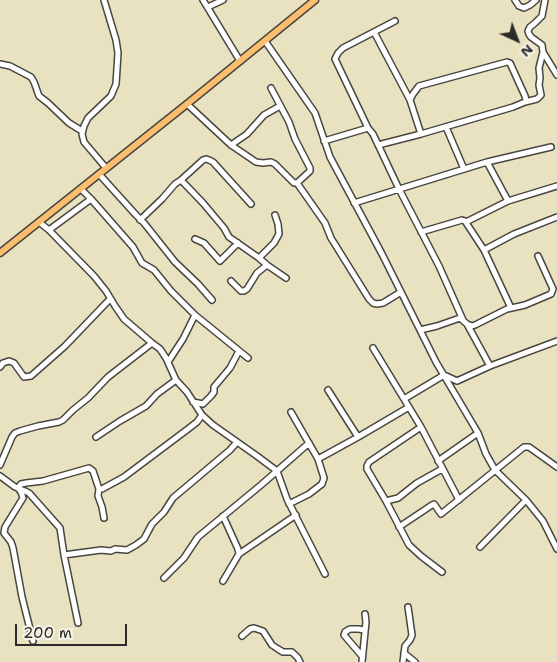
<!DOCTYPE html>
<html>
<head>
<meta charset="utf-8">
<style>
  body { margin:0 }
  #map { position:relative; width:557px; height:662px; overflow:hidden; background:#e9e2c0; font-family:"Shantell Sans",sans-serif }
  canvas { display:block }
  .north { position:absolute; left:492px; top:15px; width:50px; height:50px; -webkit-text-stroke:4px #f7f3e8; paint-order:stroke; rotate:137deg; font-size:14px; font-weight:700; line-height:20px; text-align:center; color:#2b2b2b }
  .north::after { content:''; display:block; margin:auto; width:18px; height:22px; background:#2b2b2b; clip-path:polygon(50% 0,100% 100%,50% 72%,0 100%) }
  .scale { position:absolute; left:15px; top:624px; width:112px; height:22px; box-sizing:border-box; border:2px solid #2b2b2b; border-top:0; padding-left:6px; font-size:15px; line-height:18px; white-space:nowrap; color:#2b2b2b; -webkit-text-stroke:4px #f7f3e8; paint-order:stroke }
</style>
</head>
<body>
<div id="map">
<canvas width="557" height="662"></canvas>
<div class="north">N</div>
<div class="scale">200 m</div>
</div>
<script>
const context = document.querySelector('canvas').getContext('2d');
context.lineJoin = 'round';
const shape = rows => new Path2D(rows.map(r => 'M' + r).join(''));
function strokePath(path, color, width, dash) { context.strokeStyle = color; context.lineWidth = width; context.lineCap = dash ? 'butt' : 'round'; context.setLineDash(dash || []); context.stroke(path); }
const minor = shape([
  [104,0,116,40,118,53,116,84,111,96,88,118,84,126,82,134,84,142,106,168],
  [203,0,240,61],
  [515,0,519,6,524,8,530,5,536,0],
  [208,7,223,0],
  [395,21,343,48,338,53,335,59,368,128,373,134,399,189,439,266,463,320],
  [374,32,410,100],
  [265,41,315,113,330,157,382,254,436,362,478,433,486,454,495,470,526,500,543,521,557,549],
  [543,52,557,75],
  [0,64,10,66,31,77,34,82,39,96,48,103,69,123,82,131],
  [271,88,289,122,295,139,310,168,310,171,297,183],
  [525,102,537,99,541,95,539,85,540,78,539,68,543,52,542,45,531,37,529,34,528,31,530,27,535,23,542,16,545,0],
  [187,104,231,145,256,162,263,163,271,162,275,164,294,183,297,183,325,223,331,238,369,299,373,303,377,304,383,303,401,292],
  [446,127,464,169],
  [324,141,368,128],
  [231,145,247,134,264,115,280,106],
  [378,145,421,134,513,107,525,102,526,100,525,96,510,63,507,62,419,86,413,94,410,100,421,134],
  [487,162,508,201],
  [99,174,136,215,144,223,175,262,198,284,212,300],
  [181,180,203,160,206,159,209,160,213,162,251,204],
  [81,189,91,199,133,247,142,263,154,270,171,291,195,315,248,358],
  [354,203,487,162,551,147],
  [140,220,162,199,175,184,181,180,203,203,224,228,229,237,259,258,267,265,286,278],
  [39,222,49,230,94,276,106,291,115,306,124,319,152,343,160,349,166,358,176,380,187,392,202,415,213,425,257,456,277,471,287,499,325,574],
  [466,222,508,201,557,186],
  [49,230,91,199],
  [421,232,462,220,465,221,484,250,511,308],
  [195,239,204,243,220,261,238,243],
  [484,250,514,234,557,217],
  [259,258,274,243,279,234,278,224,275,215],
  [231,281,241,291,244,291,247,289,257,273,267,265],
  [467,324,490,366],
  [420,330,437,326,460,318,467,324,472,326,475,325,507,309,525,305,551,294,553,289,538,256],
  [373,348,421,427,459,500],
  [168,362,183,339,195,315],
  [0,367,3,363,9,361,14,363,24,377,31,376,65,346,110,299],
  [328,390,358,437],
  [404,399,444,375,457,381,490,366,557,341],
  [193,402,203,404,211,396,214,392,214,387,230,368,239,351],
  [421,427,369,462,367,466,367,469,386,501,409,545,421,556,442,572],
  [96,437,120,421,146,406,157,394,176,380],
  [318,459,358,437,409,407],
  [438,461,478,433],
  [0,465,12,437,15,433,20,431,38,426,59,422,63,420,73,410,88,398,108,377,152,343],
  [0,476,15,487,25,491,29,493,60,528,64,555,78,623],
  [99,489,102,489,124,477,188,429,197,422,202,415],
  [386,501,398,498,417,483,442,469],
  [289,504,309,494,322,484,324,478,318,459,291,412],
  [399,527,432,505,434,504,441,514,524,447,529,447,557,467],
  [480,547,526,500],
  [239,554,296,515],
  [64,555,101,550,111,551,115,549,127,550,136,545,144,539,152,524,164,512,173,498,230,450,237,442],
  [164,578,184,558,198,537,261,485,309,443],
  [223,581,239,554,238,549,223,516],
  [242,636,250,629,254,628,263,631,272,645,278,649,283,652,292,652,298,658,300,662],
  [33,641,22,597,13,548,11,542,4,533,5,527,23,498,21,492,18,488,21,484,26,483,43,481,89,468,93,471,99,489,98,496,102,507,104,518],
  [404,653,415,662],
  [362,656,344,635,345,632,350,629,358,629,365,630],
  [362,662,366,622,365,614],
  [403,662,405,646,410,640,412,635,408,607]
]);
const major = shape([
  [0,253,187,104,315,0]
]);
strokePath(minor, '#484641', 8);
strokePath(major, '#484641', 9);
strokePath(minor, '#fff', 5);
strokePath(major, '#fbbe6e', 6);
</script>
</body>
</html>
